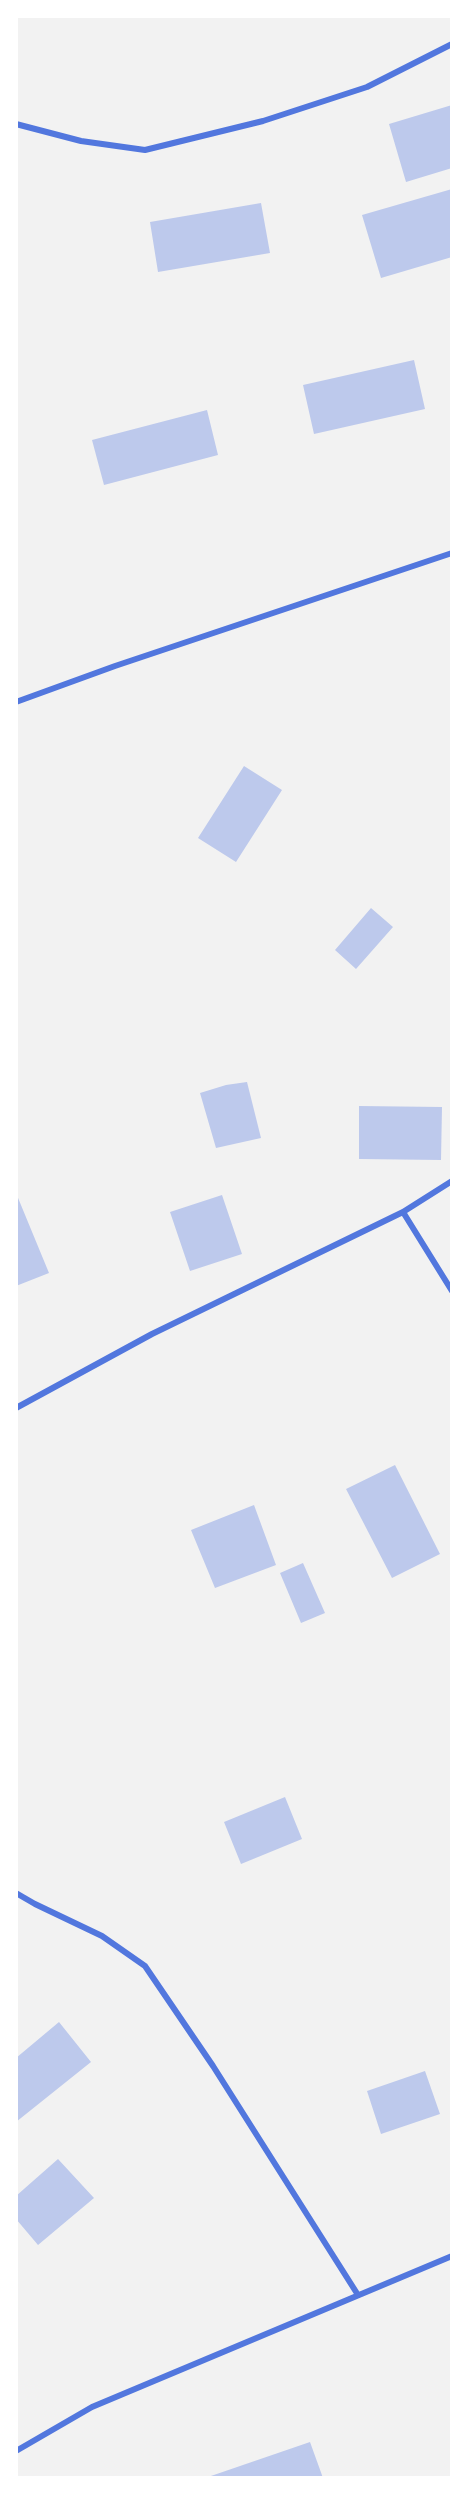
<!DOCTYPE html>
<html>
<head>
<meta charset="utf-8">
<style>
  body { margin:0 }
  #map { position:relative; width:468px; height:2494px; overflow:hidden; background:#f2f2f2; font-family:Ubuntu,sans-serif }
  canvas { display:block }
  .frame { position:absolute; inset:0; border:18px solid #fff; pointer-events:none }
</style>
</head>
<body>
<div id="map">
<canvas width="468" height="2494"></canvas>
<div class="frame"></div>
</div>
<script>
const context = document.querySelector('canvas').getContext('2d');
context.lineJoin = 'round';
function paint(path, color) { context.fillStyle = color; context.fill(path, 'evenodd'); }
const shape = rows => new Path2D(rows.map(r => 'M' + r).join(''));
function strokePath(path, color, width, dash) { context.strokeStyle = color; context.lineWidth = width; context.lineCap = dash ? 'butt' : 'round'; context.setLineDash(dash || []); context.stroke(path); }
paint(shape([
  [452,105,452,168,406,182,389,124],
  [452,189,452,257,381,278,362,215],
  [261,203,270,253,158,272,150,222],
  [414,360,425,409,314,434,303,385],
  [207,410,218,455,104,485,92,440],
  [244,766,282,790,236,862,198,838],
  [371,908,393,927,356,969,335,950],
  [247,1082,261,1138,216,1148,200,1093,226,1085],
  [359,1106,442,1107,441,1160,359,1159],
  [16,1193,49,1273,16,1286],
  [222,1195,242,1254,190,1271,170,1212],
  [395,1465,440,1554,392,1578,346,1489],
  [254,1505,276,1565,215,1588,191,1530],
  [303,1563,325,1613,301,1623,280,1573],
  [285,1797,302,1839,241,1864,224,1822],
  [59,2022,91,2062,16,2122,16,2058],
  [425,2071,440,2114,381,2134,367,2091],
  [58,2159,94,2198,38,2245,16,2219,16,2196],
  [310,2442,323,2478,208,2478,208,2477]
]), '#bdc9ec');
strokePath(shape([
  [16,124,81,141,145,150,263,121,367,87,452,44],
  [16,702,115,666,452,553],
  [403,1212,452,1291],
  [16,1408,152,1334,403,1212,452,1181],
  [16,1893,35,1904,102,1936,145,1966,213,2066,358,2295],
  [16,2451,92,2407,452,2256]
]), '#5277de', 6);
</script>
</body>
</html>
